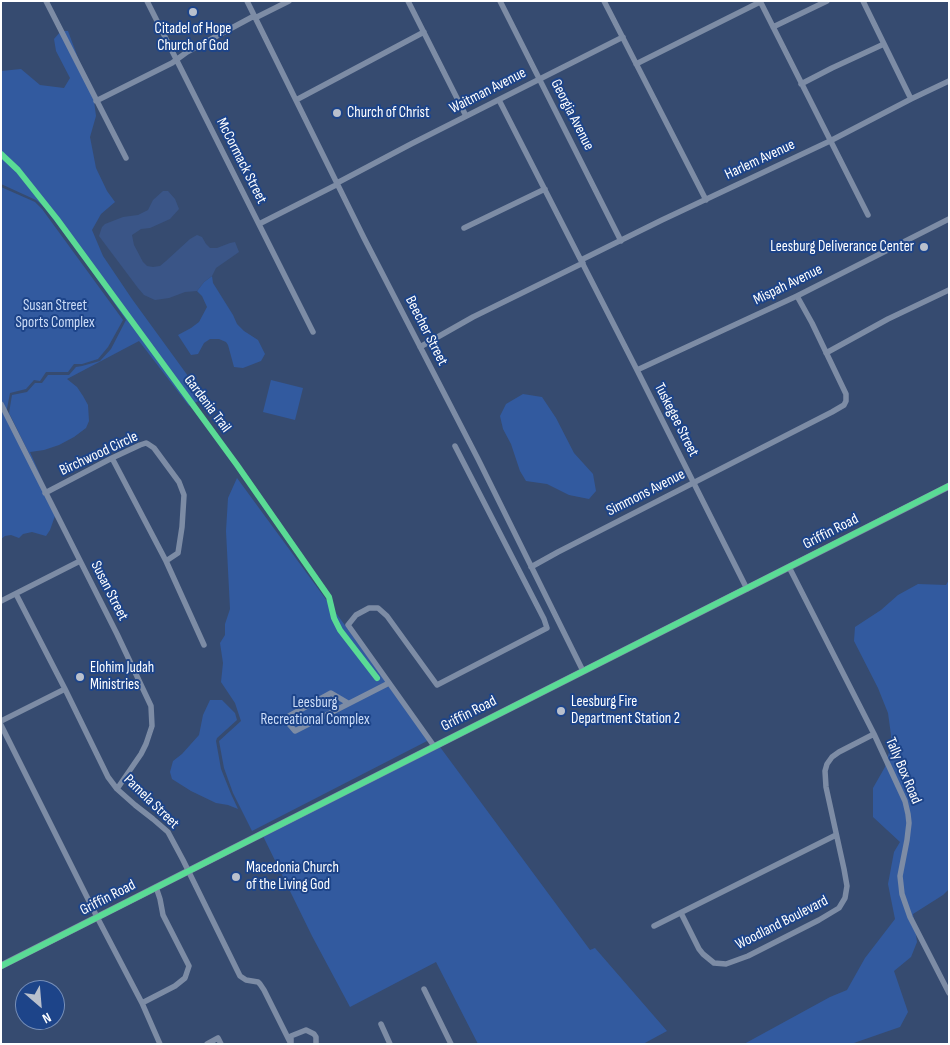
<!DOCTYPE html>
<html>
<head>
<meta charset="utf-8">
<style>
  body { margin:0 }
  #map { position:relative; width:950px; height:1045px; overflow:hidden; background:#364b70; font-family:"Sofia Sans Condensed",sans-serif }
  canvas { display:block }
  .frame { position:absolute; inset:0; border:2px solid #fff; pointer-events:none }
  .north { position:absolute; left:15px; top:980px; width:50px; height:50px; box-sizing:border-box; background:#1d4489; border:1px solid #778fb8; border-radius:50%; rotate:153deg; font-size:14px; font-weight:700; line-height:20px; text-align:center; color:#fff }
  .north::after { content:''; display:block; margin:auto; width:18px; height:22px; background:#b9c0cd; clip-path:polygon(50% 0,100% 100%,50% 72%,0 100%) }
</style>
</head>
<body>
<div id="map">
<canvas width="950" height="1045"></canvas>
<div class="frame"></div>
<div class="north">N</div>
</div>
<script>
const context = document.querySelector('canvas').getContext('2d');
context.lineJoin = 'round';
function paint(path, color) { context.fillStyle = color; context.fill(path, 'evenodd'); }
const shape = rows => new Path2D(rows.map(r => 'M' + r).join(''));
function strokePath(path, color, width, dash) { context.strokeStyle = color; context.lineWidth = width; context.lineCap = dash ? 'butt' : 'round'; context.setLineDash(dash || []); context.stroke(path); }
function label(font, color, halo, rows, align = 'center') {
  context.font = font + ' "Sofia Sans Condensed",sans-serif'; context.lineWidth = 4; context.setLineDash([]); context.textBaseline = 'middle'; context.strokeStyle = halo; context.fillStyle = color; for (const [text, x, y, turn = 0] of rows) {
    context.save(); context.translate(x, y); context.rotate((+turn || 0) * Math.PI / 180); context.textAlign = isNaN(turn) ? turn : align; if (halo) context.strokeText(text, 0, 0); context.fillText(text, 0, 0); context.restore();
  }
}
paint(shape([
  [61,31,68,31,94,101,96,116,90,137,96,168,107,191,115,202,101,214,92,230,103,256,132,299,204,398,189,406,139,341,67,379,77,387,83,396,88,405,89,421,86,428,74,437,59,445,44,450,30,452,44,484,9,413,12,395,27,392,35,383,42,383,48,375,69,375,76,367,82,366,100,361,111,349,126,320,79,253,44,207,36,200,1,184,1,71,21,69,40,85,64,88,70,78,56,51,54,39],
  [1,187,35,202,42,209,123,320,108,347,98,359,82,364,74,364,68,372,46,372,40,381,34,380,26,389,10,393,6,414,56,513,50,530,46,536,32,532,23,534,19,538,11,535,5,536,1,539],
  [212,276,213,283,233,315,237,324,244,331,258,340,265,354,261,361,243,368,234,367,228,345,226,342,219,339,210,339,204,343,198,354,191,355,178,335,191,328,199,322,207,307,202,296,197,291,204,282],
  [271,380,303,388,295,420,263,412],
  [523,394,542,397,556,418,574,453,593,474,596,491,589,499,569,495,547,484,526,481,520,471,511,444,503,429,500,416,506,404],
  [237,478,429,740,252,831,233,793,224,768,219,741,241,721,235,703,221,682,223,663,220,643,225,635,225,624,230,609,226,531,228,498],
  [949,580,949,889,943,895,913,914,917,942,911,957,894,971,908,1012,900,1027,851,1044,744,1044,830,997,847,990,865,958,895,919,888,884,894,852,900,842,873,817,873,788,885,767,891,745,891,735,888,713,878,688,854,641,855,627,881,610,898,595,918,584,946,585],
  [210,700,222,700,235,713,237,720,217,738,216,741,221,769,231,794,238,809,228,805,216,803,191,791,172,779,170,772,173,761,182,754,199,735,203,715],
  [440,747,590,950,595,948,667,1031,643,1044,478,1044,436,962,350,1007,312,936,263,836]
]), '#325a9f');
paint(shape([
  [163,191,168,191,175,199,179,209,170,219,150,228,141,229,132,235,134,245,143,262,147,266,153,267,160,266,166,261,190,239,197,235,202,237,206,244,210,248,217,248,230,243,235,242,239,252,216,268,212,276,204,282,197,291,185,292,169,298,155,300,144,295,138,288,99,236,102,227,105,224,123,217,138,215,148,210,153,200]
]), '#3a5587');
strokePath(shape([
  [46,1,126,158],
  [147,1,313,332],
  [247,1,364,238,478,459,583,671],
  [408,1,466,116],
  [500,1,621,241],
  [604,1,706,200],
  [760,1,868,215],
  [863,1,911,99],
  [255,18,289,1],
  [773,27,827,1],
  [636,64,760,2],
  [801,84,832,68,884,44],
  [296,100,424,32],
  [499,100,637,370,747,589],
  [96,101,172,63,187,52,254,16],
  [259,224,336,185,337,183,411,144,623,37],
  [464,228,545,189],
  [581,260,662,220,830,141,911,99,949,81],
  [420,347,473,317,583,263],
  [826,353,888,319,949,290],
  [637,370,797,296,949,219],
  [1,404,117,634,151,706,152,726,146,744,141,754,117,789],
  [112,458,166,561,204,645],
  [45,493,112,458,140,445,146,443,148,444,154,448,179,482,184,495,182,527,178,553,166,561],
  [531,567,558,552,832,412,844,405,846,401,846,394,812,323,797,296],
  [789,567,874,734,905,801,908,814,909,823,907,840,900,876,902,894,910,917,949,993],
  [16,594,65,689,108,777,117,789,135,805,153,819,168,832,183,860,240,976,246,980,258,982,260,984,264,990,291,1044],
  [1,601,80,561],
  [348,703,331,693,289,716,289,724,295,731,389,683],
  [1,721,65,689],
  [1,725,97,917,142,1003,160,1044],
  [434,746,348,625,356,615,369,608,378,608,387,616,437,685,547,628,544,619,455,446],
  [681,913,699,949,703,954,714,963,726,964,748,956,819,920,839,908,845,898,847,886,844,869,826,787,825,771,827,764,832,757,839,752,874,734],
  [654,926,836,835],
  [424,989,451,1044],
  [142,1003,175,986,185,978,189,966,163,915,160,899,156,887],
  [381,1024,390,1044],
  [291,1043,291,1036,306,1030,314,1034,316,1037,316,1044],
  [207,1044,218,1038,221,1044]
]), '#7d8ca5', 5.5);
strokePath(shape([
  [1,966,949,486]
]), '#7d8ca5', 7);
strokePath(shape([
  [1,154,18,170,57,219,237,465,329,597,334,618,340,630,377,678],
  [1,966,949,486]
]), '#5adb95', 6);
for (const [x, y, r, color] of [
  [193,12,5,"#b9c0cd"],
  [337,113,5,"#b9c0cd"],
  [924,247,5,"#b9c0cd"],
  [80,677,5,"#b9c0cd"],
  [561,711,5,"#b9c0cd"],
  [236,877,5,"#b9c0cd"]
]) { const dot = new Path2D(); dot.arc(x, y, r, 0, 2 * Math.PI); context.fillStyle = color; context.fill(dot); strokePath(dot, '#1d4489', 2); }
label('15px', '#fff', '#1d4489', [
  ["Citadel of Hope",193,29,"center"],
  ["Church of God",193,46,"center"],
  ["Church of Christ",347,113],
  ["Leesburg Deliverance Center",914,247,"right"],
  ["Elohim Judah",90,668],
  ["Ministries",90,685],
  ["Leesburg Fire",571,702],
  ["Department Station 2",571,719],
  ["Macedonia Church",246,868],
  ["of the Living God",246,885]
], 'left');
label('15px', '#fff', '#1d4489', [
  ["Waitman Avenue",488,91,-27],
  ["Georgia Avenue",572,115,63],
  ["Harlem Avenue",760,160,-25],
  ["McCormack Street",241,161,63],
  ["Mispah Avenue",788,285,-26],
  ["Beecher Street",426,331,63],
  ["Gardenia Trail",207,404,53],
  ["Tuskegee Street",676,420,63],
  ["Birchwood Circle",99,454,-25],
  ["Simmons Avenue",646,493,-27],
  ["Griffin Road",831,532,-27],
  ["Susan Street",109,591,63],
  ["Griffin Road",469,714,-27],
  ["Tally Box Road",903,771,67],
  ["Pamela Street",151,802,44],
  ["Griffin Road",108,898,-27],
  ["Woodland Boulevard",782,923,-27]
]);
label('15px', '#cdddf8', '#1d4489', [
  ["Susan Street",55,306],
  ["Sports Complex",55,323],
  ["Leesburg",315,703],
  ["Recreational Complex",315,720]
]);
</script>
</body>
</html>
